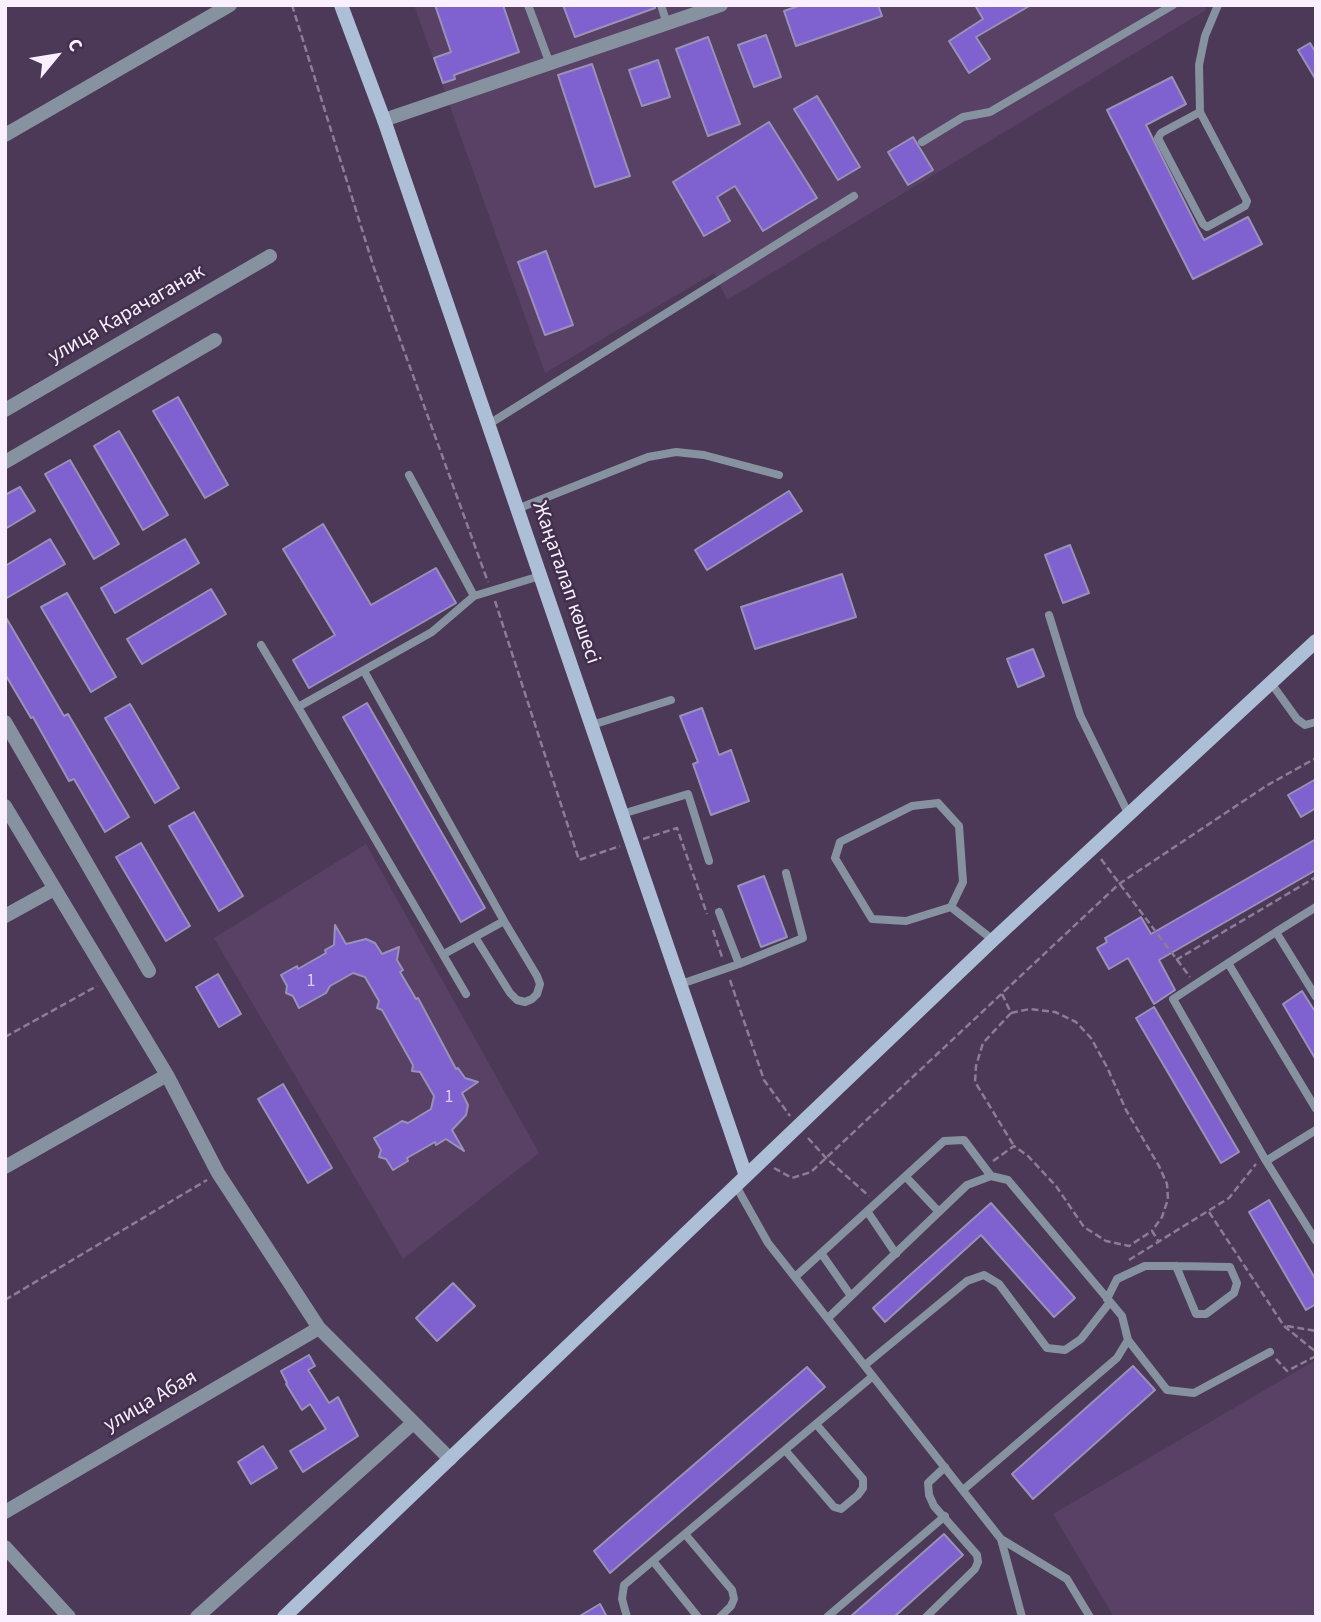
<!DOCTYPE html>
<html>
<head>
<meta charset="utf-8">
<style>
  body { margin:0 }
  #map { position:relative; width:1321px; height:1622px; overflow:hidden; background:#4c3957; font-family:"Source Sans 3",sans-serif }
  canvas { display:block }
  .frame { position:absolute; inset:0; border:7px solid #f9effe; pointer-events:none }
  .north { position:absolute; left:21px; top:21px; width:70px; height:70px; -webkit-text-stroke:5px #412f4c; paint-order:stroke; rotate:60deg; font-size:19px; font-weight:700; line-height:28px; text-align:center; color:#f9effe }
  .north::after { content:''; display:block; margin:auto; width:24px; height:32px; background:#f9effe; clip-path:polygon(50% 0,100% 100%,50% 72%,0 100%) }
</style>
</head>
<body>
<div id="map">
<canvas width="1321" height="1622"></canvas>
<div class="frame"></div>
<div class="north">С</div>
</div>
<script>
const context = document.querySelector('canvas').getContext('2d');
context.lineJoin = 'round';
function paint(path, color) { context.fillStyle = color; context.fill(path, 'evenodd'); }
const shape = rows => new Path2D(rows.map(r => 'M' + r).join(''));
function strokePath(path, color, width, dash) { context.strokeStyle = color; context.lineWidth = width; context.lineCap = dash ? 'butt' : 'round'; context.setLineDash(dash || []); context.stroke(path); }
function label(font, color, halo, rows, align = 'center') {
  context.font = font + ' "Source Sans 3",sans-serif'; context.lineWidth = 5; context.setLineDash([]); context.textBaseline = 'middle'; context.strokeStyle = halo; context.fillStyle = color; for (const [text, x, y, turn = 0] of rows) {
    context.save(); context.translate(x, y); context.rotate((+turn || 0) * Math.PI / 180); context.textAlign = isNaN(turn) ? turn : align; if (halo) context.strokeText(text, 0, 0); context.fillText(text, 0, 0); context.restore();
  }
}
paint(shape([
  [414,5,1204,5,1206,10,727,300,714,273,545,373],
  [366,844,539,1153,403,1259,214,938],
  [1316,1360,1316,1617,1114,1617,1053,1514]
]), '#584165');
const building = shape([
  [435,5,503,5,519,52,454,75,455,79,443,83,434,58,451,52,435,5],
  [563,5,655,5,655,8,575,37,563,5],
  [801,5,878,5,882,16,796,46,784,11,801,5],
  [975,5,1031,5,976,37,990,59,969,73,949,41,983,19,975,5],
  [766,35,781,77,754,87,738,45,766,35],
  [708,37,740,124,708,136,676,49,708,37],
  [1310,43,1316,53,1316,80,1298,50,1310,43],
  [658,60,670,97,642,106,629,70,658,60],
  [592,64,630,176,595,187,558,75,592,64],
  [1172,77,1186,104,1146,125,1197,227,1204,240,1248,217,1262,244,1193,279,1107,110,1172,77],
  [817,96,860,167,838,180,794,109,817,96],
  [769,122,817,198,763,231,735,186,717,197,730,221,704,236,673,182,769,122],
  [913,137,933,170,908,185,888,152,913,137],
  [546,251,573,325,545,335,518,262,546,251],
  [178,397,228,485,205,498,153,411,178,397],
  [119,431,168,515,143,530,94,446,119,431],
  [70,460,119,544,94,559,45,474,70,460],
  [20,487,35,511,5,529,5,495,20,487],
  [789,491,802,511,707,570,695,550,789,491],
  [323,524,371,605,436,568,456,603,309,688,293,660,335,635,283,549,323,524],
  [50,539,65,564,5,599,5,566,50,539],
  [185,539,199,563,115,613,101,588,185,539],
  [1070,545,1089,593,1063,603,1045,555,1070,545],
  [842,574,856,617,755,649,741,607,842,574],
  [211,589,226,614,142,664,127,639,211,589],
  [67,593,116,677,91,692,41,607,67,593],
  [5,616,64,716,68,714,129,817,105,832,74,779,69,781,33,717,31,718,5,674,5,616],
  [1033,649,1044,676,1018,687,1007,659,1033,649],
  [367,703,485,908,461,922,343,717,367,703],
  [130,704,179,788,155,803,105,718,130,704],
  [702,708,719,755,731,750,749,801,711,815,693,764,698,762,680,716,702,708],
  [1316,779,1316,808,1301,817,1288,795,1316,779],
  [194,812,243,896,219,911,169,826,194,812],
  [1316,839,1316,870,1159,960,1175,990,1154,1004,1128,958,1109,969,1097,948,1107,942,1105,938,1141,917,1151,934,1316,839],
  [141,843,190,926,166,941,116,857,141,843],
  [764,876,787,937,761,947,738,886,764,876],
  [335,925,346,944,366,939,375,943,382,954,399,947,397,960,403,970,400,972,416,999,418,998,456,1069,458,1068,465,1078,478,1082,462,1093,468,1105,466,1115,452,1130,464,1151,446,1139,436,1145,435,1142,407,1158,408,1161,393,1170,386,1159,379,1157,381,1150,374,1138,402,1121,408,1123,431,1109,434,1096,420,1072,412,1071,413,1065,382,1010,377,1008,379,1001,365,977,353,973,330,986,326,993,299,1008,293,996,286,993,287,986,281,975,297,966,298,969,326,953,325,950,334,945,335,925],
  [218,974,241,1014,219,1027,196,987,218,974],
  [1302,991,1316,1013,1316,1060,1283,1004,1302,991],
  [1154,1007,1239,1152,1221,1163,1136,1018,1154,1007],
  [283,1084,332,1168,308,1183,258,1099,283,1084],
  [1269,1200,1316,1280,1316,1304,1306,1310,1249,1212,1269,1200],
  [991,1203,1075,1298,1054,1317,981,1235,885,1322,873,1308,991,1203],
  [453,1283,475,1306,437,1341,416,1318,453,1283],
  [309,1355,315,1366,308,1370,329,1403,338,1397,358,1436,303,1472,290,1451,326,1429,310,1404,302,1410,286,1384,287,1383,281,1371,309,1355],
  [1133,1366,1155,1390,1033,1499,1012,1474,1133,1366],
  [807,1367,825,1387,610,1573,594,1551,807,1367],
  [263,1446,277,1468,251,1484,238,1462,263,1446],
  [944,1534,963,1555,894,1617,850,1617,944,1534],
  [600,1604,607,1617,578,1617,600,1604]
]);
paint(building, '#8061d0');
strokePath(building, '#9992b8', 2);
strokePath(shape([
  [292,5,374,268,488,582],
  [495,601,579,860,620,846],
  [643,839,677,828,707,914],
  [1101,859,1190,977],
  [713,930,723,960],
  [1176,960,1316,877],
  [730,980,764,1080,790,1116],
  [1002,994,1011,1013,1030,1009,1055,1012,1076,1022,1091,1038,1107,1067,1126,1110,1159,1166,1167,1184,1168,1199,1162,1217,1152,1231],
  [1011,1013,983,1043,976,1066,975,1082,1014,1146],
  [5,1037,97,986],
  [808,1138,826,1158,869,1196],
  [993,1161,1014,1146,1028,1156,1056,1186,1084,1227,1106,1241,1129,1246,1152,1231,1159,1242],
  [774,1168,792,1178,811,1172,1119,884,1266,786,1316,758],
  [1209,1212,1284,1326,1316,1352],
  [1129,1260,1229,1198,1256,1164],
  [5,1300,207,1180],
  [1287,1326,1316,1331],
  [1276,1359,1287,1371,1316,1356]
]), '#8c7c95', 2.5, [7, 3.5]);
strokePath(shape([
  [528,5,550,64],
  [661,5,667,24],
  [1200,112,1161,133,1158,138,1203,224,1207,227,1245,206,1247,201,1200,112,1199,65,1205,36,1218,5],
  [922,142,963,117,990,112,1173,5],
  [489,424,854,196],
  [409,475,474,596],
  [517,509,648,457,676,452,704,455,779,475],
  [1049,615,1080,715,1129,815],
  [261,645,298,707,432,632,474,596,540,576],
  [364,671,504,921,444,954],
  [1271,683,1297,719,1305,725,1316,722],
  [298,707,466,994],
  [592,725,671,700],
  [938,803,959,826,963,882,951,907,906,921,872,919,835,858,840,842,912,806,938,803],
  [622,814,688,794,709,861],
  [951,907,993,940],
  [1316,907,1276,932,1316,997],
  [719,912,739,964],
  [1276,932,1228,963,1316,1109],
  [475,937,510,993,517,1000,525,1002,532,999,537,994,540,984,537,976,504,921],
  [1228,963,1173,999,1266,1161],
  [681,984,739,964,803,938,786,873],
  [1316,1130,1266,1161,1316,1241],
  [906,1177,939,1212],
  [736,1186,768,1243,1001,1539,1067,1579,1090,1617],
  [867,1211,896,1254],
  [821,1253,851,1296],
  [795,1277,944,1141,964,1140,991,1176],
  [1107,1299,1117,1279,1145,1266,1176,1266,1230,1267,1237,1283,1234,1293,1206,1314,1196,1314,1176,1266],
  [828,1318,967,1185,991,1176,1008,1180,1122,1316,1128,1340,1117,1358,963,1490],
  [1128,1340,1167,1390,1194,1393,1270,1352],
  [865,1365,967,1281,984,1275,999,1284,1047,1348,1065,1350,1081,1339,1110,1302],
  [785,1450,834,1507,841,1509,858,1495,863,1488,863,1479,816,1424],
  [685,1534,732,1590,734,1599,731,1606,720,1617],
  [1001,1539,1022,1617],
  [653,1561,698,1617],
  [627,1617,622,1599,624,1585,873,1376],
  [827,1617,945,1516],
  [926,1617,975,1569,978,1562,977,1555,934,1506,929,1495,928,1483,945,1467]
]), '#8792a0', 8);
strokePath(shape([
  [384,120,721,5],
  [5,135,230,5],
  [5,410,270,256],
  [5,462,215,340],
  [5,722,149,971],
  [5,806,167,1075,218,1173,319,1328,450,1459],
  [5,916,54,889],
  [5,1167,167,1075],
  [5,1512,319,1328],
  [5,1547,69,1617],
  [197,1617,413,1423]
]), '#8792a0', 14);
strokePath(shape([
  [341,5,384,120,746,1176],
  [284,1617,993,940,1316,641]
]), '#adbfd6', 14);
label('18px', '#dbccf2', null, [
  ["1",311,982],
  ["1",449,1098]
]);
label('21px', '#f9effe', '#412f4c', [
  ["улица Карачаганак",127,315,-30],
  ["Жаңаталап көшесі",565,583,71],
  ["улица Абая",151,1402,-30]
]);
</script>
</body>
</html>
